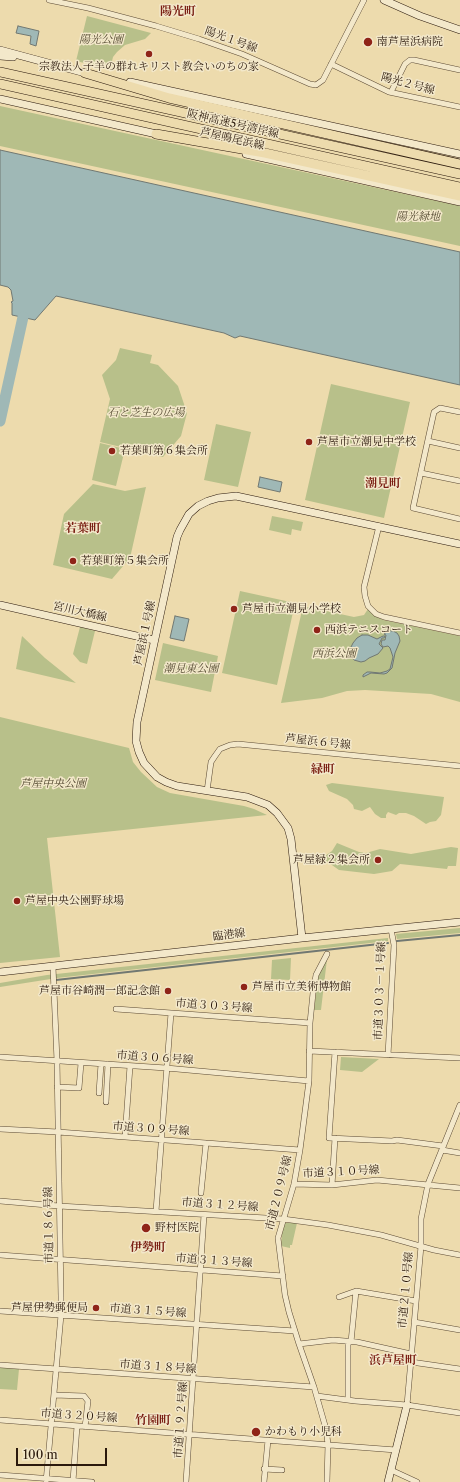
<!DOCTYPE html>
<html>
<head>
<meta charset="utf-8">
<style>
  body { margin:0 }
  #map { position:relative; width:460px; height:1482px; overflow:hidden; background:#eddbad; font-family:"Libre Caslon Text",serif }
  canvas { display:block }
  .scale { position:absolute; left:16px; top:1448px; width:91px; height:18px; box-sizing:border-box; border:2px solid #2b190c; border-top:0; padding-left:5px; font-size:12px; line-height:14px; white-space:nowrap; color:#2b190c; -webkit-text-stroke:3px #f3e8ca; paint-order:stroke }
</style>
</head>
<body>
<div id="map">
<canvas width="460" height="1482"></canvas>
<div class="scale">100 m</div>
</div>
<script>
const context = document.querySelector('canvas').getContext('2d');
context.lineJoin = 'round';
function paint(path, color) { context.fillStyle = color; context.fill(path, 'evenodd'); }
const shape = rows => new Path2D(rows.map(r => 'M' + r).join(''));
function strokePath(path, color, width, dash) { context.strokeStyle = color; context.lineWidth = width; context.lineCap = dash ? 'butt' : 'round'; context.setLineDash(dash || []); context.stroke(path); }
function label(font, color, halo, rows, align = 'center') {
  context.font = font + ' "Libre Caslon Text","Noto Serif JP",serif'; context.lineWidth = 3; context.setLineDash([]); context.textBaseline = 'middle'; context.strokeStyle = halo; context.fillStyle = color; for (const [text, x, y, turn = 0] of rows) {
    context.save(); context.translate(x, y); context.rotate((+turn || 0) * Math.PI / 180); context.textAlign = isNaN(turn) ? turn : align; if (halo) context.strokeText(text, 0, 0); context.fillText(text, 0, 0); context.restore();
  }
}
paint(shape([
  [87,16,121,25,151,33,145,39,125,45,117,52,113,57,110,69,76,61],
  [0,106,460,206,460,246,0,146],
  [120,348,152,355,150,363,158,365,178,386,187,413,181,436,163,457,100,442,110,399,102,375,116,360],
  [331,384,410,402,384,518,305,500],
  [216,424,251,432,238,487,204,480],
  [100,443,125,449,116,486,92,480],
  [93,484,125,491,146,487,130,558,112,579,53,565,64,514],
  [272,516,303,522,301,531,292,529,291,535,269,530],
  [240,591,295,603,277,685,222,673],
  [303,606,354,617,364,615,368,609,374,615,383,620,460,636,460,702,431,694,365,690,347,691,322,698,281,703],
  [80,627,95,631,87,664,80,662,73,654],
  [22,636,45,658,76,683,16,669],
  [163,643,218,656,211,692,155,680],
  [0,717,129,748,133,762,141,772,157,787,170,793,244,806,254,809,267,815,47,838,60,957,0,963],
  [332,783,444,797,441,815,436,821,430,822,426,824,414,816,406,813,399,813,396,815,388,812,386,815,386,818,381,818,375,814,370,807,362,811,354,809,353,805,347,799,329,791,326,785],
  [337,843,359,852,366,853,380,849,411,854,451,847,458,848,456,866,448,866,447,869,400,864,392,871,374,874,339,870,322,858,332,851],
  [460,928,460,933,397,939,396,934],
  [388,938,388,941,57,978,0,987,0,983,47,975],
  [291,958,290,980,271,979,272,960],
  [327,959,321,1010,314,1010,318,977],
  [341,1057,379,1059,362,1072,340,1070],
  [283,1223,297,1223,292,1245,290,1245,290,1248,281,1246],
  [0,1367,19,1369,17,1390,0,1389]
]), '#b8c08a');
const water = shape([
  [18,26,39,31,36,46,30,44,31,36,16,33,18,26],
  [0,150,460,252,460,385,240,336,235,338,224,333,56,296,35,320,12,315,12,303,11,302,13,301,11,290,8,287,0,285,0,150],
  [260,477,282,482,280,492,258,487,260,477],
  [175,616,189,619,184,641,170,638,175,616],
  [388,631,393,631,397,633,399,636,400,641,395,653,392,668,387,673,384,674,371,673,363,677,363,675,367,672,370,672,380,673,387,671,390,669,393,657,390,648,388,646,383,647,381,644,382,640,385,640,386,635,384,634,388,631],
  [362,635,368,635,377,639,383,636,385,636,384,638,382,638,379,644,383,648,378,654,369,658,365,661,361,662,354,660,350,655,350,649,353,643,357,638,362,635]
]);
paint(water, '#9fb8b6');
strokePath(water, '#717872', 1);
strokePath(shape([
  [397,941,460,935],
  [56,980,388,943]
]), '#717872', 2);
strokePath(shape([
  [0,421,23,317]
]), '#9fb8b6', 11);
const street = shape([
  [49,0,88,8,156,26,199,39,242,54,310,84,316,85,323,80,364,0],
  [331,64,389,92,460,107],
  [391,92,405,64,410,60,414,60,460,70],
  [460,412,440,408,434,412,413,508,460,519],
  [428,441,460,448],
  [421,473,460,481],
  [379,526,364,587,365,596,368,606,376,614,384,617,460,633],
  [207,791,211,762,215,756,220,749,230,745,238,744,460,766],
  [327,954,316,975,313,993,310,1023,309,1081,300,1150,294,1184,278,1238,285,1295,289,1312,299,1344,314,1387,326,1429,328,1444,327,1482],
  [116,1009,310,1023],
  [309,1051,460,1058],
  [335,1052,329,1138,392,1141,397,1140,443,1146],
  [388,1055,394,945,391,929],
  [0,1057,166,1068,309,1081],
  [57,1087,79,1088,81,1063],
  [99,1093,101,1064],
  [106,1102,108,1064],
  [0,1129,58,1132,300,1150],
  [125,1137,130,1066],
  [442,1150,460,1153],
  [294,1184,332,1185,377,1180,460,1188],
  [332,1185,335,1138],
  [201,1193,206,1143],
  [0,1201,59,1206,283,1219,328,1225,381,1235,434,1250,460,1255],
  [156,1211,171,1013],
  [0,1255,283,1276],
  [339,1297,356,1291,416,1301],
  [0,1311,295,1331],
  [414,1322,460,1330],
  [348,1341,348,1400],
  [351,1342,356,1291],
  [299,1344,333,1340,357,1342,411,1354],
  [411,1362,460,1369],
  [0,1365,314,1387],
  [54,1395,84,1396,88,1401,85,1427],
  [317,1396,355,1401,407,1405,460,1413],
  [407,1405,421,1246,421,1219,428,1184,460,1105],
  [0,1420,396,1450],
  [264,1469,282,1470],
  [391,1470,417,1482],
  [0,1475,92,1482],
  [73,1481,77,1426],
  [46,1482,61,1315,61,1297,57,1061,53,967],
  [186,1482,204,1215],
  [264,1482,268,1440]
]);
const secondary = shape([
  [384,0,420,16,460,30],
  [0,50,89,74],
  [0,56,13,57],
  [130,82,460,154],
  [0,99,161,135],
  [246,154,460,202],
  [0,605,154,640],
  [302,938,291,839,288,828,277,813,268,805,247,797,177,786,166,782,157,777,144,763,139,752,136,741,137,722,177,537,180,530,189,514,198,506,208,501,218,498,236,496,460,544],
  [0,972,302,938,460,922],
  [388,1482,407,1405]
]);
const highway = shape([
  [0,72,460,174],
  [85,73,169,98,460,164],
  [0,84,460,187],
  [156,134,265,153,460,196]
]);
strokePath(street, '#5c4a34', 6);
strokePath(secondary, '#2b190c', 8);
strokePath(highway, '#2b190c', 10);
strokePath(street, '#f3e8ca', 5);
strokePath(secondary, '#f3e8ca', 7);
strokePath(highway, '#eddbad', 9);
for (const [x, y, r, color] of [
  [368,42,5,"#8f2418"],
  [149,54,4,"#8f2418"],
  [309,442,4,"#8f2418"],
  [112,451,4,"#8f2418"],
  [73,561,4,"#8f2418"],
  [234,609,4,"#8f2418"],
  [317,630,4,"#8f2418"],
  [378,860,4,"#8f2418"],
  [17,901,4,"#8f2418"],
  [244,987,4,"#8f2418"],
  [168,991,4,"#8f2418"],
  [146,1228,5,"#8f2418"],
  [96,1308,4,"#8f2418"],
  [256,1432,5,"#8f2418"]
]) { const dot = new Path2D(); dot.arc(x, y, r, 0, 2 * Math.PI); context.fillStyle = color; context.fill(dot); strokePath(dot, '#f3e8ca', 1.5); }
label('italic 11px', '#554b32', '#f3e8ca', [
  ["陽光公園",101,40],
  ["陽光緑地",418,217],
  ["石と芝生の広場",146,413],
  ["西浜公園",334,654],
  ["潮見東公園",191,669],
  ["芦屋中央公園",53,784]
]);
label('11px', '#2b190c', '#f3e8ca', [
  ["陽光１号線",231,40,20],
  ["陽光２号線",408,84,15],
  ["阪神高速5号湾岸線",233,124,13],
  ["芦屋鳴尾浜線",232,139,13],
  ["宮川大橋線",80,612,13],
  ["芦屋浜１号線",145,633,-78],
  ["芦屋浜６号線",318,742,6],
  ["臨港線",229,935,-7],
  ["市道３０３－１号線",380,991,-88],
  ["市道３０３号線",214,1006,4],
  ["市道３０６号線",155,1058,4],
  ["市道３０９号線",151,1129,4],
  ["市道３１０号線",341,1172,-3],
  ["市道２０９号線",279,1193,-76],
  ["市道３１２号線",220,1205,4],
  ["市道１８６号線",49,1225,-91],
  ["市道３１３号線",214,1261,4],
  ["市道２１０号線",406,1290,-85],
  ["市道３１５号線",148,1311,4],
  ["市道３１８号線",158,1367,4],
  ["市道３２０号線",79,1416,4],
  ["市道１９２号線",181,1420,-86]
]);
label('11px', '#2b190c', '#f3e8ca', [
  ["南芦屋浜病院",377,42],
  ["宗教法人子羊の群れキリスト教会いのちの家",149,67,"center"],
  ["芦屋市立潮見中学校",317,442],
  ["若葉町第６集会所",120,451],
  ["若葉町第５集会所",81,561],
  ["芦屋市立潮見小学校",242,609],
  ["西浜テニスコート",325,630],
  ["芦屋緑２集会所",370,860,"right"],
  ["芦屋中央公園野球場",25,901],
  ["芦屋市立美術博物館",252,987],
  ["芦屋市谷崎潤一郎記念館",160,991,"right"],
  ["野村医院",155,1228],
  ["芦屋伊勢郵便局",88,1308,"right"],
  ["かわもり小児科",265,1432]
], 'left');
label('bold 12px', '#7a1f14', '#f3e8ca', [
  ["陽光町",178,12],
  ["潮見町",383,484],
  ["若葉町",83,529],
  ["緑町",323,770],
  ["伊勢町",148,1248],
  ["浜芦屋町",393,1361],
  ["竹園町",153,1421]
]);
</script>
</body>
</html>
